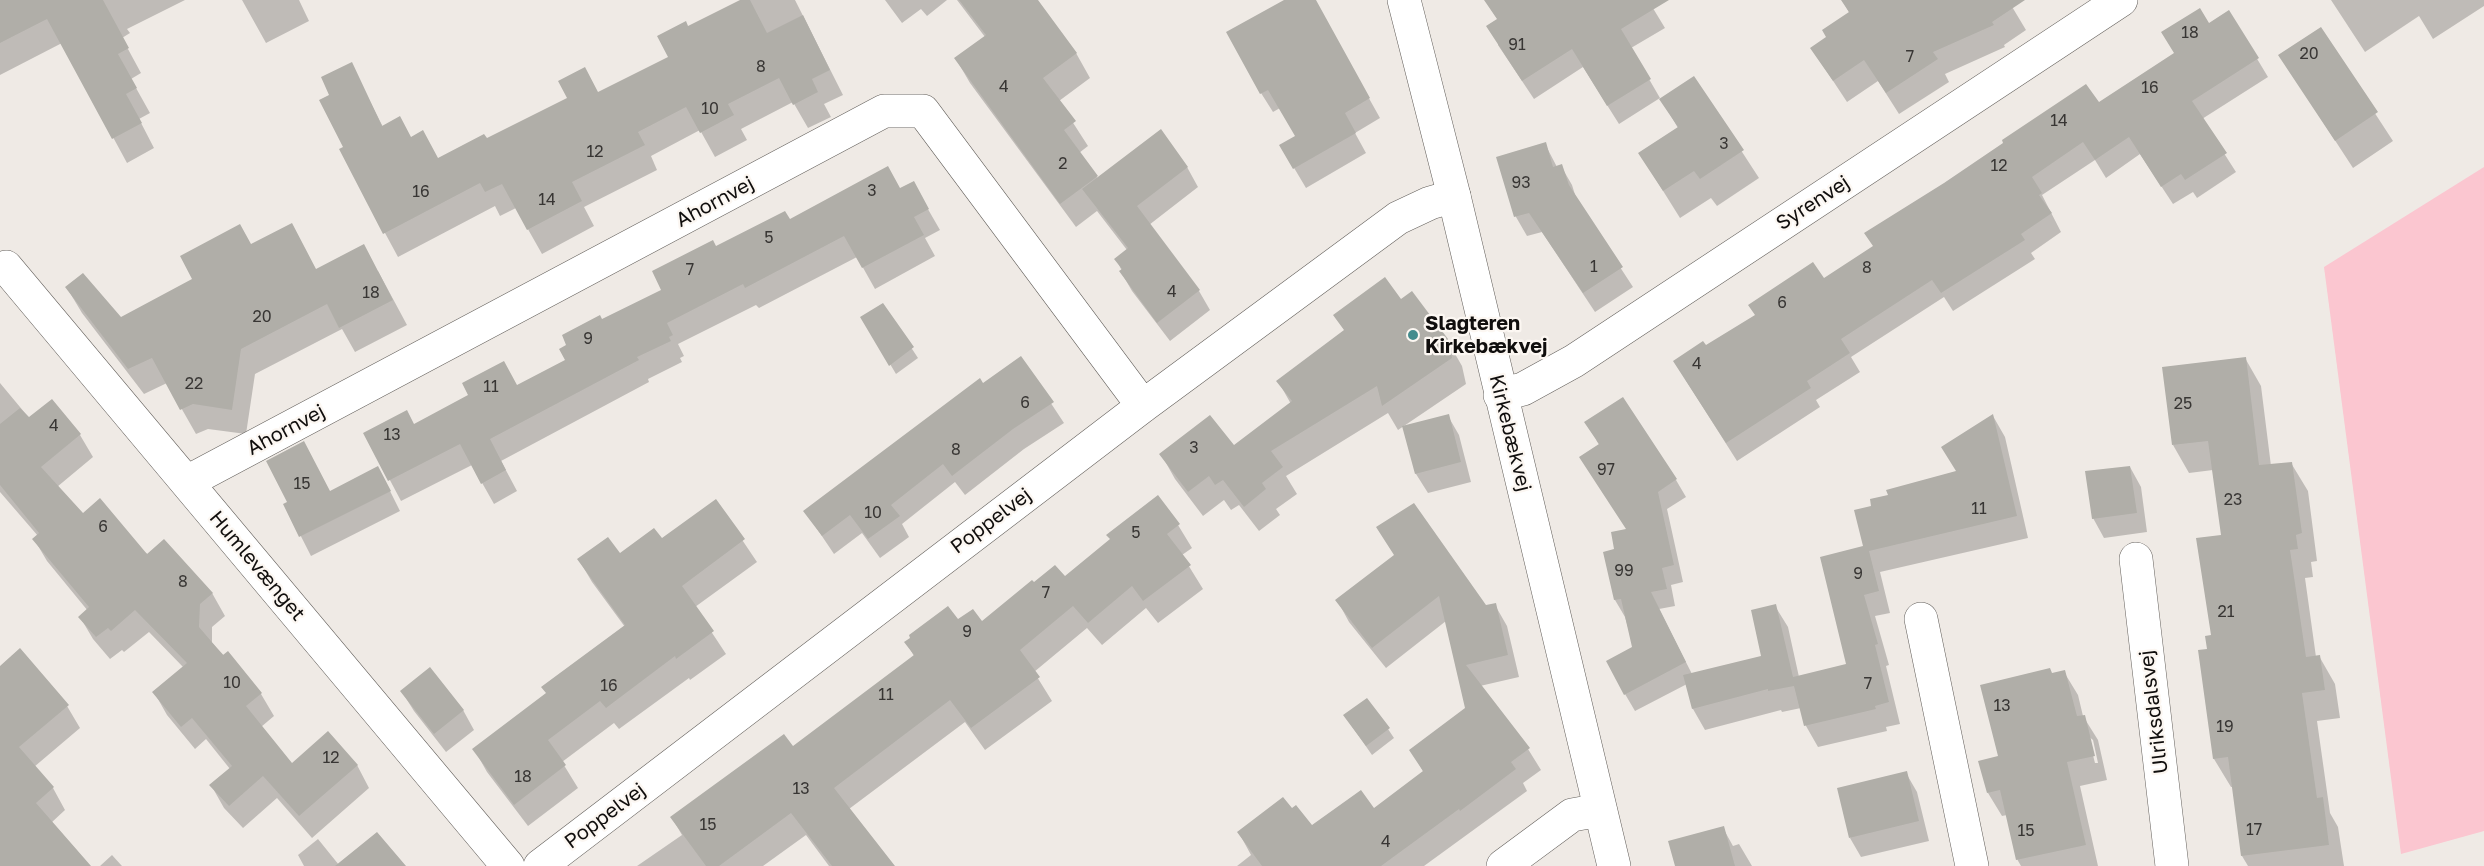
<!DOCTYPE html>
<html>
<head>
<meta charset="utf-8">
<style>
  body { margin:0 }
  canvas { display:block; background:#efeae5 }
</style>
</head>
<body>
<canvas width="2484" height="866"></canvas>
<script>
const context = document.querySelector('canvas').getContext('2d');
context.lineJoin = 'round';
function paint(path, color) { context.fillStyle = color; context.fill(path, 'evenodd'); }
const shape = rows => new Path2D(rows.map(r => 'M' + r).join(''));
function strokePath(path, color, width, dash) { context.strokeStyle = color; context.lineWidth = width; context.lineCap = dash ? 'butt' : 'round'; context.setLineDash(dash || []); context.stroke(path); }
function label(font, color, halo, rows, align = 'center') {
  context.font = font + ' "Golos Text",sans-serif'; context.lineWidth = 4.5; context.setLineDash([]); context.textBaseline = 'middle'; context.strokeStyle = halo; context.fillStyle = color; for (const [text, x, y, turn = 0] of rows) {
    context.save(); context.translate(x, y); context.rotate((+turn || 0) * Math.PI / 180); context.textAlign = isNaN(turn) ? turn : align; if (halo) context.strokeText(text, 0, 0); context.fillText(text, 0, 0); context.restore();
  }
}
paint(shape([
  [2484,167,2484,831,2401,854,2324,267]
]), '#fbc6d0');
paint(shape([
  [0,0,185,0,127,29,130,33,122,38,141,73,131,79,150,113,139,119,154,148,127,163,62,43,0,75],
  [242,0,299,0,309,21,266,43],
  [743,0,795,0,843,95,824,104,831,117,808,128,793,102,741,129,747,140,715,157,700,130,651,156,657,170,584,207,594,226,542,254,516,208,500,216,495,206,398,257,385,233,345,147,331,95,351,64,383,127,411,138,438,159,599,93,670,57,688,28],
  [885,0,947,0,927,16,921,9,902,23],
  [957,0,1036,0,1076,53,1090,78,1059,101,1088,146,1079,153,1098,179,1187,167,1198,187,1149,225,1199,291,1210,310,1170,341,1132,291,1121,272,1122,271,1116,259,1127,250,1097,211,1076,227,970,83,956,59,985,37],
  [1287,0,1314,0,1380,118,1355,133,1366,153,1306,188,1281,146,1297,137,1280,108,1273,112,1261,93],
  [1485,0,1648,0,1665,28,1631,48,1660,98,1619,124,1583,67,1534,99,1498,45,1498,20],
  [1842,0,2008,0,2026,30,2004,45,2005,47,1945,74,1949,82,1899,114,1878,81,1847,102,1812,49,1828,38,1850,14],
  [2331,0,2484,0,2484,6,2433,39,2419,16,2365,52],
  [2229,12,2268,77,2202,119,2236,172,2197,198,2193,192,2173,204,2140,154,2106,178,2095,160,2042,195,2061,232,2031,253,2035,259,1953,311,1944,297,1851,357,1860,372,1816,400,1820,407,1737,461,1685,379,1706,347,1824,280,2099,104,2175,54,2208,25],
  [2320,29,2393,141,2353,168,2280,56],
  [1694,78,1759,178,1717,206,1711,198,1680,218,1640,154,1678,128,1661,99],
  [1545,144,1557,167,1561,166,1572,185,1577,201,1633,287,1595,312,1542,232,1527,236,1516,217,1498,158],
  [900,190,925,204,940,230,925,238,935,256,875,289,857,257,759,308,756,305,678,344,684,356,680,358,682,362,648,379,649,382,501,461,517,491,494,504,472,465,401,501,365,433,414,425,517,387,567,361,601,321,663,291,716,248,790,221],
  [251,246,316,270,378,271,407,325,355,352,342,329,255,374,246,434,208,429,196,434,167,383,144,394,82,313,67,288,121,319,195,280],
  [1400,301,1447,340,1462,366,1466,384,1398,430,1388,413,1286,476,1297,494,1276,509,1280,515,1259,531,1239,505,1231,510,1224,500,1203,516,1175,479,1161,454,1234,447,1291,404,1278,381,1345,331,1335,315],
  [883,305,918,358,896,374,862,317],
  [1021,358,1064,423,1024,449,965,495,955,482,902,524,909,537,880,558,862,533,834,554,805,511],
  [2245,358,2261,386,2271,466,2291,463,2308,491,2317,561,2311,562,2313,577,2305,578,2316,657,2319,656,2335,684,2340,718,2317,721,2330,813,2338,827,2344,866,2248,866,2242,856,2233,787,2231,787,2214,759,2199,651,2209,650,2213,637,2223,536,2213,470,2189,473,2173,445],
  [0,383,30,419,51,401,80,435,93,457,57,487,83,515,212,593,225,616,212,627,212,643,261,694,274,716,261,727,292,765,357,765,369,788,312,838,277,798,243,828,224,808,211,785,230,769,206,739,195,749,167,715,154,692,184,668,149,632,124,652,122,650,110,659,93,639,80,617,88,611,47,561,34,539,38,536,0,492],
  [1448,416,1459,435,1471,482,1428,493,1416,474,1404,427],
  [1993,416,2005,437,2028,538,1880,572,1890,613,1875,616,1889,665,1886,666,1900,724,1886,727,1887,731,1818,747,1806,726,1801,708,1782,712,1781,710,1705,730,1693,709,1687,684,1635,711,1625,694,1634,648,1625,617,1615,600,1605,553,1616,550,1627,530,1600,446,1596,440,1676,480,1686,497,1667,509,1683,582,1671,585,1675,606,1659,609,1692,674,1762,657,1775,606,1788,627,1799,677,1848,666,1873,507,1957,473],
  [2130,467,2141,487,2147,532,2104,538,2093,518],
  [388,487,400,511,311,556,285,505,330,492],
  [716,501,757,562,695,607,726,654,690,680,689,678,619,729,614,723,562,762,578,788,528,826,487,772,474,749,547,694,625,627,592,582,579,560,620,555,661,540],
  [1178,525,1192,548,1182,555,1203,589,1158,623,1146,608,1102,645,1087,628,1034,672,1052,701,985,750,965,722,849,809,892,866,829,866,806,835,763,866,637,866,682,835,672,818,792,748,914,656,906,642,958,621,982,623,1034,585,1064,578],
  [1396,556,1486,607,1495,605,1507,626,1519,677,1480,686,1528,749,1541,770,1523,783,1527,791,1424,866,1237,866,1251,855,1239,833,1292,810,1312,827,1374,810,1424,773,1411,750,1466,708,1446,621,1386,668,1349,622,1337,600],
  [0,668,67,706,80,728,34,767,53,788,65,810,51,823,89,866,0,866],
  [2064,672,2078,695,2083,716,2098,740,2107,780,2080,786,2098,866,2021,866,2017,859,2007,815,2002,816,1988,793,2000,757,2052,674],
  [2088,736,2093,740,2098,763,2095,763],
  [402,692,463,710,474,730,446,752,414,711],
  [1351,725,1388,729,1394,738,1372,755],
  [1906,773,1917,792,1929,841,1861,857,1850,838],
  [1723,828,1733,846,1739,844,1752,866,1676,866],
  [318,839,339,865,404,866,304,866,298,855],
  [112,855,122,866,100,866]
]), '#0003');
paint(shape([
  [0,0,103,0,129,48,118,54,137,88,126,94,142,123,112,139,47,19,0,43],
  [740,0,750,0,767,33,803,15,830,70,812,79,818,92,793,105,779,78,728,104,734,115,700,133,686,107,638,132,645,145,572,182,582,201,527,230,502,184,485,192,480,183,383,234,339,149,343,147,319,100,329,95,321,77,352,62,382,126,400,116,411,137,423,130,438,158,484,134,487,138,567,98,558,81,585,67,598,92,668,57,657,36,686,21,688,26],
  [959,0,1038,0,1077,53,1043,78,1076,121,1064,130,1098,176,1060,204,954,58,986,35],
  [1284,0,1316,0,1370,98,1345,113,1356,133,1293,169,1279,145,1295,136,1268,90,1260,94,1226,32],
  [1484,0,1669,0,1621,29,1651,79,1607,106,1572,49,1522,81,1486,26,1497,19],
  [1841,0,2025,0,1992,22,1994,25,1933,52,1938,59,1886,93,1864,60,1833,81,1810,48,1826,37,1822,30,1849,12],
  [2200,8,2209,23,2229,10,2259,58,2192,101,2227,153,2185,180,2181,174,2161,187,2129,137,2095,160,2083,142,2032,177,2042,193,2039,195,2052,213,2021,234,2025,240,1941,293,1932,280,1841,339,1850,353,1807,381,1811,388,1726,443,1673,361,1703,341,1706,345,1755,315,1748,305,1813,262,1824,278,1873,246,1864,233,1944,183,2003,143,2002,140,2086,84,2099,102,2174,53,2161,32],
  [2321,27,2378,112,2335,141,2278,55],
  [1694,76,1744,150,1700,179,1694,171,1663,191,1638,153,1678,127,1659,99],
  [1161,129,1188,167,1137,206,1200,290,1157,323,1119,271,1122,269,1114,259,1128,248,1082,189],
  [1546,142,1553,167,1562,164,1569,185,1623,267,1583,293,1529,213,1514,217,1496,157],
  [888,166,900,188,914,181,929,209,914,217,924,235,862,268,844,236,745,288,743,284,667,323,673,335,669,337,671,341,637,357,639,360,490,439,506,470,481,484,460,444,388,481,363,433,407,410,414,424,468,395,462,383,504,361,517,385,565,360,559,349,566,345,562,335,600,315,602,319,661,290,652,271,713,240,716,246,785,211,790,219],
  [292,223,316,269,364,244,393,300,339,328,327,304,241,349,232,410,193,404,180,410,152,358,128,369,65,287,83,273,121,317,192,279,180,256,240,224,251,244],
  [1385,277,1401,299,1412,291,1448,339,1452,358,1382,406,1377,386,1271,451,1283,467,1262,483,1266,489,1244,507,1223,480,1215,485,1209,476,1188,492,1159,454,1210,415,1234,445,1292,401,1276,381,1344,330,1333,315],
  [883,303,914,347,889,366,860,317],
  [1021,356,1054,402,1013,429,952,476,943,464,891,505,900,516,868,539,850,515,822,536,803,511,980,378,983,383],
  [2246,357,2259,465,2292,462,2302,533,2296,535,2298,549,2290,550,2306,657,2320,655,2325,690,2302,693,2317,798,2323,797,2329,845,2241,856,2228,757,2213,759,2198,650,2207,649,2205,636,2211,635,2196,538,2221,535,2208,441,2172,445,2162,367],
  [1623,397,1677,479,1658,492,1674,565,1662,568,1667,589,1651,592,1686,662,1624,695,1606,661,1632,647,1621,599,1614,600,1603,552,1614,549,1611,532,1626,529,1579,457,1599,444,1584,422],
  [52,399,81,434,41,467,83,513,100,498,147,554,164,539,213,593,200,604,199,627,223,655,228,651,262,693,246,706,292,763,328,731,358,765,299,816,263,776,229,806,209,785,232,766,192,718,181,727,152,692,187,663,135,610,111,631,108,628,96,637,78,617,89,607,32,539,39,533,0,485,0,424,20,408,29,417],
  [1449,414,1461,462,1415,474,1402,426],
  [1993,414,2017,516,1869,551,1879,591,1864,595,1878,644,1875,645,1889,702,1875,706,1876,709,1804,726,1794,686,1768,691,1768,689,1692,709,1683,675,1761,656,1751,610,1776,604,1793,677,1846,664,1820,557,1863,546,1854,510,1871,506,1870,499,1888,495,1886,490,1956,471,1941,447],
  [304,441,330,491,378,466,391,491,299,537,283,504,287,502,266,461],
  [2130,466,2137,513,2092,519,2085,471],
  [1158,495,1180,524,1167,534,1191,565,1143,601,1132,586,1088,623,1073,606,1020,650,1040,677,971,728,950,700,834,788,895,866,832,866,791,813,719,866,706,866,670,817,784,734,793,746,914,655,904,642,910,638,909,635,948,606,958,619,973,609,982,621,1032,580,1034,582,1055,565,1065,576,1110,539,1106,535],
  [716,499,745,539,682,586,714,631,676,659,675,656,606,708,600,701,548,740,566,765,514,805,472,749,546,693,541,687,625,625,577,559,608,537,620,553,654,528,662,538],
  [1414,503,1486,605,1496,603,1508,655,1466,665,1530,748,1511,762,1516,769,1460,811,1459,809,1381,866,1262,866,1237,832,1283,797,1292,808,1296,805,1312,825,1361,790,1374,808,1423,771,1409,750,1465,708,1439,596,1372,648,1335,600,1394,555,1376,527],
  [20,648,69,705,19,747,54,787,36,803,91,866,0,866,0,666],
  [430,667,464,710,434,734,400,691],
  [2050,668,2052,673,2065,670,2077,716,2085,715,2095,756,2067,762,2086,845,2016,860,2000,790,1987,793,1978,761,1998,756,1980,685],
  [1367,698,1390,728,1366,746,1343,715],
  [1907,771,1919,821,1849,838,1837,788],
  [1724,826,1735,866,1675,866,1668,841],
  [377,832,406,866,335,866]
]), '#b0aea8');
const minor = shape([
  [6,267,508,866],
  [1500,395,1523,389,1574,361,2121,0],
  [187,482,884,111,923,111,1143,406],
  [2136,559,2172,866],
  [1921,619,1972,866],
  [540,866,1143,406,1398,218,1430,203,1454,196],
  [1503,866,1572,815,1600,810]
]);
const tertiary = shape([
  [1404,0,1454,196,1614,866]
]);
strokePath(minor, '#64605c', 34);
strokePath(tertiary, '#64605c', 34);
strokePath(minor, '#fff', 33);
strokePath(tertiary, '#fff', 33);
for (const [x, y, r, color] of [
  [1413,335,6,"#448c8d"]
]) { const dot = new Path2D(); dot.arc(x, y, r, 0, 2 * Math.PI); context.fillStyle = color; context.fill(dot); strokePath(dot, '#fcf7f2', 2); }
label('16px', '#383634', null, [
  ["18",2190,33],
  ["91",1517,45],
  ["20",2309,54],
  ["7",1910,57],
  ["8",761,67],
  ["4",1004,87],
  ["16",2150,88],
  ["10",710,109],
  ["14",2059,121],
  ["3",1724,144],
  ["12",595,152],
  ["2",1063,164],
  ["12",1999,166],
  ["93",1521,183],
  ["3",872,191],
  ["16",421,192],
  ["14",547,200],
  ["5",769,238],
  ["1",1594,267],
  ["8",1867,268],
  ["7",690,270],
  ["4",1172,292],
  ["18",371,293],
  ["6",1782,303],
  ["20",262,317],
  ["9",588,339],
  ["4",1697,364],
  ["22",194,384],
  ["11",491,387],
  ["6",1025,403],
  ["25",2183,404],
  ["4",54,426],
  ["13",392,435],
  ["3",1194,448],
  ["8",956,450],
  ["97",1606,470],
  ["15",302,484],
  ["23",2233,500],
  ["11",1979,509],
  ["10",873,513],
  ["6",103,527],
  ["5",1136,533],
  ["99",1624,571],
  ["9",1858,574],
  ["8",183,582],
  ["7",1046,593],
  ["21",2226,612],
  ["9",967,632],
  ["10",232,683],
  ["7",1868,684],
  ["16",609,686],
  ["11",886,695],
  ["13",2002,706],
  ["19",2225,727],
  ["12",331,758],
  ["18",523,777],
  ["13",801,789],
  ["15",708,825],
  ["17",2254,830],
  ["15",2026,831],
  ["4",1386,842]
]);
label('20px', '#100e0d', '#fcf7f2', [
  ["Ahornvej",715,202,-28],
  ["Syrenvej",1813,203,-33],
  ["Ahornvej",286,430,-28],
  ["Kirkebækvej",1510,433,76],
  ["Poppelvej",991,521,-37],
  ["Humlevænget",257,566,50],
  ["Ulriksdalsvej",2154,712,-97],
  ["Poppelvej",605,816,-37]
]);
label('bold 20px', '#100e0d', '#fcf7f2', [
  ["Slagteren",1425,324],
  ["Kirkebækvej",1425,347]
], 'left');
</script>
</body>
</html>
